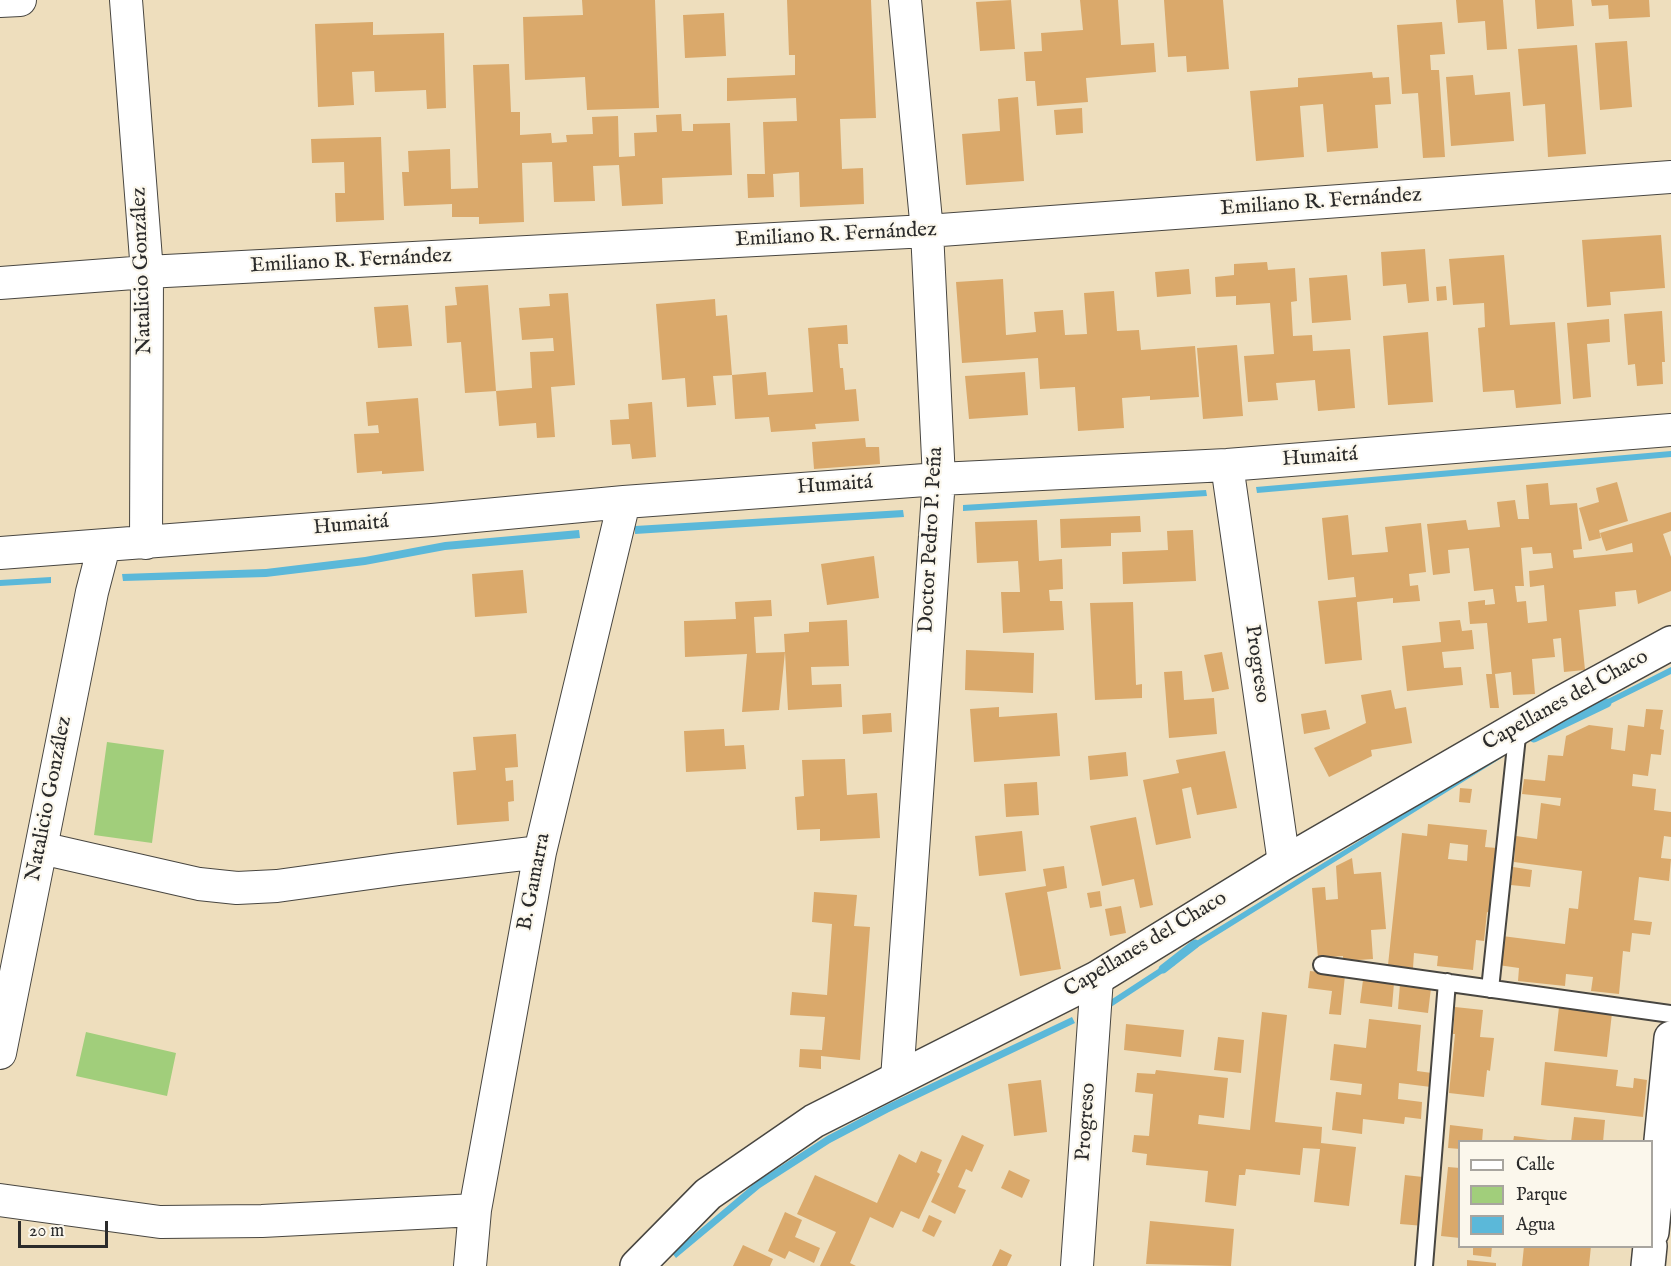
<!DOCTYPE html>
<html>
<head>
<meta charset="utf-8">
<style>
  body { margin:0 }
  #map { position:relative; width:1671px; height:1266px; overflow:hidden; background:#eedebd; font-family:"IM FELL English",serif }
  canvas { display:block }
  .legend { position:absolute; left:1458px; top:1140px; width:195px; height:108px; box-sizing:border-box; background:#fbf7ec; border:2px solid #a8a59f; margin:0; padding:8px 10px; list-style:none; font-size:18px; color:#2b2b2b }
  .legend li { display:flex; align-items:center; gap:12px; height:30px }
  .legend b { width:30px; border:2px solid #a8a59f }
  .scale { position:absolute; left:18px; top:1221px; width:90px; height:27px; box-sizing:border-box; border:3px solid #2b2b2b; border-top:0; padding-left:8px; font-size:18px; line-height:21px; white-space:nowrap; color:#2b2b2b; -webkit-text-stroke:4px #fbf7ec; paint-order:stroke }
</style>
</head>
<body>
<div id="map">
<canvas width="1671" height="1266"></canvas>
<ul class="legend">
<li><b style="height:8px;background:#fff"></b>Calle</li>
<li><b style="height:16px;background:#a1ce7b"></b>Parque</li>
<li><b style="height:16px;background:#5bb8d9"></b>Agua</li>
</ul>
<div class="scale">20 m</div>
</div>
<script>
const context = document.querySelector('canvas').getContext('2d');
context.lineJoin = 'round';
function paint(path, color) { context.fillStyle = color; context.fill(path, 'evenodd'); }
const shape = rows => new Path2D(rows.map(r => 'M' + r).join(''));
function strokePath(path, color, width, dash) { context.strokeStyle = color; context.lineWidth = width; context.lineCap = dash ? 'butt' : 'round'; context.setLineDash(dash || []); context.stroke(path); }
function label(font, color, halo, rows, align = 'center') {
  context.font = font + ' "IM FELL English",serif'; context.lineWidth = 4.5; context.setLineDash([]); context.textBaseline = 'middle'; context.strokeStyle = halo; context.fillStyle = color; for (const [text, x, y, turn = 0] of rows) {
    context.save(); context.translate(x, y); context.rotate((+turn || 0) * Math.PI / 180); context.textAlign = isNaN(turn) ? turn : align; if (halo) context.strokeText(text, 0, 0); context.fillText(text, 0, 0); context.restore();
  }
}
paint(shape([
  [107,742,164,750,152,843,94,835],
  [86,1032,176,1053,167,1096,76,1076]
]), '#a1ce7b');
paint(shape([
  [1671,451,1671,457,1257,493,1256,487],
  [1206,490,1207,496,963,511,963,505],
  [903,510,904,517,635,534,635,526],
  [579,530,580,538,445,550,365,565,266,577,123,581,122,574,266,569,365,557,445,542],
  [51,577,51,583,0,586,0,580],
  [1671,667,1671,674,1598,710,1596,705],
  [1502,753,1503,757,1190,952,1185,948],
  [1172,960,1175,965,1111,1007,1109,1001],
  [1072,1017,1075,1023,889,1112,830,1143,760,1188,676,1258,672,1253,756,1182,827,1136,886,1105]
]), '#5bb8d9');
strokePath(shape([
  [1534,738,1607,703],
  [1163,969,1195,944]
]), '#5bb8d9', 9);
paint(shape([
  [582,0,655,0,659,108,587,110,585,77,525,80,523,17,583,15],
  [787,0,871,0,876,118,840,119,842,169,863,168,864,204,800,207,799,172,773,174,774,197,748,198,747,174,765,174,763,122,797,121,796,98,727,101,727,78,795,75,795,55,789,55],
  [1011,0,1015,49,980,51,976,2],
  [1080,0,1118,0,1121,45,1154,43,1156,72,1086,78,1088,102,1037,106,1035,81,1026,81,1024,52,1042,51,1041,33,1083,30],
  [1164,0,1223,0,1229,69,1187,72,1186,56,1168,57],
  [1456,0,1503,0,1507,49,1487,50,1485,21,1458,23],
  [1535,0,1572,0,1574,26,1537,29],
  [1591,0,1649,0,1650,17,1609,19,1608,5,1592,6],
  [724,13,726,56,685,58,683,15],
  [373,22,373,35,444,33,446,108,427,109,426,90,375,92,374,71,352,72,354,105,318,107,315,24],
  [1442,22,1445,54,1430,55,1431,70,1439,70,1445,157,1423,158,1418,93,1402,94,1397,25],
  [1627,41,1632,107,1600,110,1595,43],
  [1577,45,1586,154,1548,157,1545,104,1523,106,1518,49],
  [509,64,511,112,520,112,520,135,551,133,552,143,567,142,566,135,593,134,592,117,618,116,619,157,635,156,634,133,657,132,656,115,681,114,682,131,693,131,693,124,730,123,732,175,662,178,663,204,622,206,619,165,593,166,595,201,554,202,552,162,522,163,524,222,479,224,479,217,452,217,452,204,404,206,402,172,409,172,408,151,450,149,451,189,478,188,473,65],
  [1372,72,1373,78,1389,77,1391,104,1375,105,1378,148,1327,152,1323,104,1300,106,1304,157,1256,161,1250,91,1298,87,1298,78],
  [1473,75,1475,95,1510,92,1514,141,1451,146,1446,77],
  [1018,97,1024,181,966,185,962,134,1000,131,998,99],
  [1082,108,1083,133,1056,135,1054,110],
  [381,137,384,220,336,222,335,193,345,193,344,162,312,163,311,139],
  [1661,235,1665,288,1610,292,1611,305,1587,307,1582,240],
  [1425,249,1429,301,1408,303,1406,284,1383,286,1381,252],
  [1504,255,1510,325,1555,322,1561,404,1516,408,1514,390,1483,392,1478,328,1485,327,1484,303,1453,305,1449,259],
  [1267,262,1268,270,1295,268,1297,301,1291,302,1293,336,1312,335,1313,351,1350,349,1355,408,1318,411,1315,380,1276,383,1278,400,1248,402,1244,356,1274,354,1270,303,1236,305,1236,296,1216,297,1215,277,1234,275,1234,264],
  [1189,269,1191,294,1157,297,1155,272],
  [1347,275,1351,320,1312,323,1309,278],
  [1003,279,1006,335,1036,332,1034,312,1063,310,1065,335,1087,334,1084,293,1114,291,1117,331,1139,330,1141,350,1195,346,1199,397,1150,400,1150,396,1122,398,1124,428,1078,431,1075,387,1040,389,1038,358,962,363,956,282],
  [488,285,496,391,465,393,461,342,447,343,445,306,457,305,455,287],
  [1446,286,1447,300,1437,301,1436,287],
  [568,293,575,385,551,387,555,437,537,438,536,423,499,426,496,391,532,388,530,352,554,351,553,338,522,340,519,308,550,306,549,294],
  [715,299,716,316,727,315,732,375,713,376,716,405,687,407,685,378,662,380,656,304],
  [408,305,412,346,378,348,374,307],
  [1662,311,1665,362,1662,362,1663,384,1637,386,1635,364,1628,365,1624,314],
  [1609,319,1610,342,1587,344,1591,397,1573,399,1567,323],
  [847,325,848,344,838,344,840,368,843,368,845,390,856,389,859,421,815,424,816,429,771,432,769,417,735,419,732,375,766,372,768,395,813,392,808,328],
  [1428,332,1433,402,1388,405,1383,336],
  [1237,345,1243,416,1203,419,1197,348],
  [1025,372,1028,415,969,419,965,376],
  [418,398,424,471,382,474,382,471,357,473,354,434,379,433,378,425,368,426,366,402],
  [652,402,656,457,632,459,630,444,612,445,610,420,629,419,628,404],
  [865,438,866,447,879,447,880,464,814,469,812,442],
  [1617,482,1628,521,1599,530,1601,538,1589,541,1579,508,1599,502,1596,488],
  [1548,483,1550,505,1577,503,1582,549,1573,550,1574,558,1633,552,1632,543,1606,551,1600,533,1671,512,1671,531,1663,534,1671,557,1671,591,1638,604,1636,590,1615,592,1616,606,1579,610,1585,670,1564,672,1561,638,1553,639,1555,657,1532,659,1535,694,1513,695,1511,672,1495,674,1499,708,1490,708,1486,674,1492,674,1487,623,1470,624,1468,602,1485,600,1485,605,1495,604,1493,589,1474,591,1469,548,1448,550,1450,573,1433,575,1427,524,1466,520,1468,530,1500,527,1497,502,1515,500,1518,519,1529,519,1526,485],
  [1532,547,1533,554,1551,553,1553,568,1529,571,1530,587,1544,585,1547,621,1528,623,1526,601,1517,602,1515,586,1524,586,1521,548],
  [1348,515,1352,555,1388,552,1385,527,1421,523,1426,572,1409,574,1410,586,1418,585,1420,601,1393,603,1393,598,1357,602,1362,660,1325,664,1318,601,1356,597,1354,577,1328,580,1322,518],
  [1140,516,1141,532,1111,533,1111,546,1061,548,1060,519],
  [1037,520,1039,561,1062,559,1063,589,1049,590,1050,601,1062,601,1064,630,1003,633,1001,592,1020,592,1018,561,977,563,975,522],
  [1193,530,1196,581,1123,584,1122,552,1168,550,1167,531],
  [874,556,879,598,827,605,821,564],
  [523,570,527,613,475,617,472,574],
  [771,600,772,616,754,617,756,653,785,652,784,634,809,632,809,622,847,620,849,666,811,667,812,685,841,684,842,707,788,710,785,652,779,710,742,712,747,654,685,657,684,621,736,619,735,602],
  [1133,602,1136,685,1142,684,1142,698,1095,700,1090,603],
  [1460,620,1462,631,1472,630,1474,649,1442,652,1444,668,1461,667,1463,685,1407,691,1402,646,1441,642,1439,622],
  [966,650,1034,653,1033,693,965,690],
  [1222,652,1229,689,1212,692,1204,655],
  [1182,671,1184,700,1214,698,1217,734,1169,738,1164,672],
  [1391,690,1395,709,1406,707,1412,743,1371,750,1372,756,1329,777,1314,748,1366,723,1361,695],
  [999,707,999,717,1057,713,1060,756,974,762,970,709],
  [1646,709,1663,710,1660,729,1664,730,1661,755,1651,754,1648,776,1633,774,1632,786,1656,789,1654,810,1671,812,1671,837,1664,836,1661,858,1671,859,1669,881,1639,877,1634,920,1652,922,1650,935,1632,933,1630,952,1623,951,1619,994,1591,991,1593,977,1566,974,1565,986,1518,981,1519,968,1498,965,1502,936,1565,944,1569,908,1578,909,1582,871,1514,862,1516,836,1537,839,1541,803,1560,806,1561,798,1522,794,1524,779,1545,781,1548,755,1563,756,1566,736,1589,725,1613,728,1611,749,1625,751,1628,725,1644,727],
  [1326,710,1330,729,1304,734,1301,714],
  [891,713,892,732,863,734,862,715],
  [724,729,725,746,744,745,746,769,686,772,684,731],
  [516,734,518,767,505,768,506,781,513,780,514,801,508,802,509,821,457,825,453,772,476,770,473,737],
  [1225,751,1237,808,1197,815,1191,787,1182,789,1191,838,1156,845,1143,780,1179,773,1176,760],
  [1126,752,1128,776,1090,780,1088,756],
  [845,759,847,795,877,793,880,838,820,841,820,829,797,830,795,797,804,796,802,760],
  [1037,782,1039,815,1006,817,1004,784],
  [1460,788,1472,789,1470,803,1459,802],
  [1136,817,1153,905,1140,908,1134,879,1102,886,1090,826],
  [1428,824,1487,830,1485,847,1497,848,1490,913,1487,912,1484,941,1476,940,1473,970,1437,966,1438,956,1414,953,1413,968,1388,965,1402,833,1427,836],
  [1450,843,1468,845,1467,861,1448,859],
  [1022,831,1026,871,979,876,975,836],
  [1352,858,1354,874,1381,872,1386,929,1371,930,1373,959,1343,961,1343,956,1318,958,1312,888,1325,887,1326,900,1338,899,1336,866],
  [1064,866,1067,888,1047,892,1061,969,1020,976,1005,893,1046,886,1043,869],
  [1513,867,1532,870,1530,887,1511,885],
  [1100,891,1102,906,1090,908,1087,893],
  [814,892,857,895,854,926,870,927,860,1060,821,1056,821,1069,799,1067,800,1049,822,1050,825,1017,790,1015,792,992,827,995,832,924,812,922],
  [1121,906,1126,933,1110,936,1105,909],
  [1310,971,1345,975,1341,1015,1329,1014,1332,991,1308,988],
  [1363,980,1394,983,1392,1007,1360,1003],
  [1400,984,1431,988,1428,1013,1398,1009],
  [1455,1007,1483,1010,1480,1037,1494,1038,1490,1071,1487,1070,1484,1097,1449,1093,1455,1034,1453,1034],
  [1559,1007,1612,1013,1607,1057,1554,1051],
  [1262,1012,1287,1015,1275,1122,1322,1127,1321,1143,1356,1147,1349,1206,1314,1202,1320,1149,1303,1148,1300,1175,1246,1169,1245,1175,1239,1175,1236,1206,1205,1202,1208,1171,1146,1165,1147,1154,1132,1152,1134,1135,1149,1136,1153,1094,1135,1092,1137,1073,1155,1074,1156,1070,1228,1078,1224,1118,1199,1115,1198,1124,1250,1130],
  [1369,1019,1421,1025,1417,1071,1432,1073,1431,1087,1399,1083,1398,1099,1422,1102,1421,1119,1405,1117,1404,1124,1363,1119,1362,1134,1332,1130,1336,1092,1361,1095,1362,1084,1330,1080,1334,1044,1366,1048],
  [1126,1024,1184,1030,1181,1057,1124,1050],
  [1218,1037,1244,1040,1241,1073,1214,1070],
  [1545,1062,1618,1070,1616,1086,1633,1088,1634,1078,1647,1080,1643,1117,1541,1105],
  [1041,1080,1047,1132,1014,1136,1008,1084],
  [1574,1117,1605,1120,1603,1142,1571,1142],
  [1450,1125,1483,1129,1482,1142,1460,1142,1460,1149,1448,1148],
  [962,1135,984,1145,972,1172,966,1169,958,1187,966,1190,955,1214,931,1202],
  [1514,1136,1548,1140,1548,1142,1513,1142],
  [921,1151,942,1160,937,1172,940,1174,919,1219,901,1211,893,1228,870,1217,850,1263,856,1266,820,1266,836,1232,797,1214,815,1175,877,1203,899,1154,916,1163],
  [1448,1167,1460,1168,1460,1238,1441,1236],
  [1009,1170,1030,1180,1022,1198,1001,1188],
  [1405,1175,1423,1177,1420,1202,1426,1202,1424,1226,1400,1224],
  [785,1212,802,1220,795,1237,820,1248,814,1263,789,1251,785,1259,768,1251],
  [929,1215,942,1221,934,1237,922,1231],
  [1150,1221,1234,1229,1231,1266,1146,1264],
  [743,1245,773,1259,770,1266,733,1266],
  [1473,1246,1492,1246,1491,1257,1473,1255],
  [1524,1246,1591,1246,1589,1266,1522,1266],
  [1000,1249,1012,1255,1007,1266,992,1266],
  [1467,1260,1496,1263,1496,1266,1467,1266]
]), '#daa96b');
const service = shape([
  [1322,965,1671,1014],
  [1490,989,1518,727],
  [1424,1266,1447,982]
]);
const minor = shape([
  [126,0,147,272,146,543],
  [0,1,20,0],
  [0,283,147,272,927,231,1671,177],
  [1227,465,1284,863],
  [0,553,432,520,624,502,939,479,1227,465,1671,430],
  [41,848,199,884,237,888,277,886,399,869,540,852],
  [0,1053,92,592,104,546],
  [897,1079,939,479,927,231,905,0],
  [0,1200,160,1222,262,1221,475,1210],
  [470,1266,475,1210,540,852,624,502],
  [1077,1266,1097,978]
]);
const tertiary = shape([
  [1652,1232,1671,1038],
  [637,1266,708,1194,814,1121,1097,978,1284,863,1559,704,1671,643],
  [1648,1266,1650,1246]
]);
strokePath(service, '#484641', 20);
strokePath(minor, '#484641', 34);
strokePath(tertiary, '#484641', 36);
strokePath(service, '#fff', 16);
strokePath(minor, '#fff', 32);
strokePath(tertiary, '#fff', 33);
label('21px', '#2b2b2b', '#fbf7ec', [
  ["Emiliano R. Fernández",1321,203,-4],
  ["Emiliano R. Fernández",836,236,-3],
  ["Emiliano R. Fernández",351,262,-3],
  ["Natalicio González",143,271,-92],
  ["Humaitá",1320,458,-4],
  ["Humaitá",835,486,-4],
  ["Humaitá",351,526,-5],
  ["Doctor Pedro P. Peña",932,540,-87],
  ["Progreso",1256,664,82],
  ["Capellanes del Chaco",1566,701,-29],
  ["Natalicio González",50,799,-79],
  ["B. Gamarra",535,882,-79],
  ["Capellanes del Chaco",1146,945,-31],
  ["Progreso",1087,1122,-86]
]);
</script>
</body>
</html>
